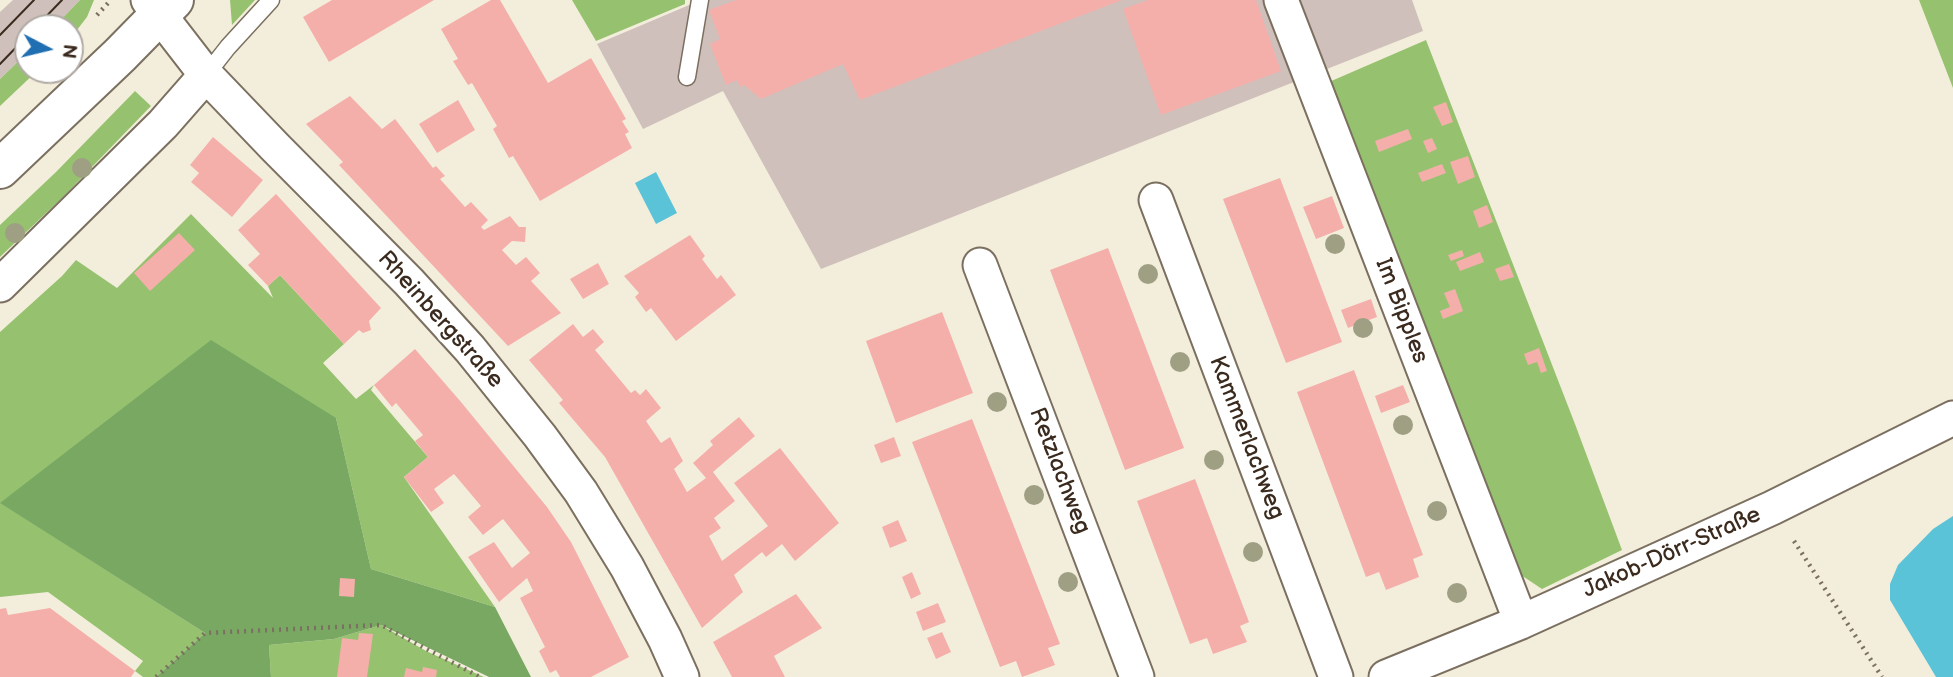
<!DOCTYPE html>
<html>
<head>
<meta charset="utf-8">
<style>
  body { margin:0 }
  #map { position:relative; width:1953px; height:677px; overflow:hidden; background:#f3eedb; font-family:"Balsamiq Sans",sans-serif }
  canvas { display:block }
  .north { position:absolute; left:14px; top:14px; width:70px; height:70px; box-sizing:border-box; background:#fff; border:2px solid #b1aaa5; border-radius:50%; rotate:97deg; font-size:19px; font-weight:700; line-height:28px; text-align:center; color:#3b2a1e }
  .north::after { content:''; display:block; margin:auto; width:24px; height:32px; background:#1f6fb2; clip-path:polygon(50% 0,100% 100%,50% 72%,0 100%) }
</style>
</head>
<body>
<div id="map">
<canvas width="1953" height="677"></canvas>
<div class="north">N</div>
</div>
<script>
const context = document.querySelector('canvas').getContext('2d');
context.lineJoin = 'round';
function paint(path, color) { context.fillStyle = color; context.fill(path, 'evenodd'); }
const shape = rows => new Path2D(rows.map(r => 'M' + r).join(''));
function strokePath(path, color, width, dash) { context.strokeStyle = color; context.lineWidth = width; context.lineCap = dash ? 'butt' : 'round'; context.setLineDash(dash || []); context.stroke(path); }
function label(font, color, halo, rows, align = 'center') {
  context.font = font + ' "Balsamiq Sans",sans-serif'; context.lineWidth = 7; context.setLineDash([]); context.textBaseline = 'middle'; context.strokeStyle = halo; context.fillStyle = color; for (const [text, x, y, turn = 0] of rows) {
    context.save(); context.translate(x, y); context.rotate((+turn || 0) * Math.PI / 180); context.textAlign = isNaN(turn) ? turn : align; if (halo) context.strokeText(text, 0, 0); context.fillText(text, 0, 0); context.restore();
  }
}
paint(shape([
  [13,0,80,0,53,28,28,28,28,52,0,79,0,12],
  [701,0,1412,0,1423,31,821,269,723,91,643,129,597,44]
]), '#cfc0bb');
paint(shape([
  [80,0,94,0,87,17,70,39,70,28,53,28],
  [230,0,255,0,232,25],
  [572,0,685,0,685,4,596,41],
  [1919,0,1953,0,1953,88],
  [1426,40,1575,424,1622,550,1542,589,1515,571,1329,82],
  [28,52,28,70,38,70,0,106,0,79],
  [135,91,151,106,63,197,0,257,0,225,56,172],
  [191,214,273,298,268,286,280,275,344,344,323,363,356,399,374,385,371,390,428,457,404,477,495,607,371,569,336,418,1,503,205,633,156,677,143,677,135,671,143,661,48,592,0,597,0,332,62,276,76,260,117,288],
  [381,625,426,651,484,677,271,677,269,645,334,639]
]), '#96c270');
paint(shape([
  [211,340,336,418,371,569,495,607,531,677,489,677,381,625,334,639,269,645,271,677,156,677,205,633,0,503]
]), '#78a862');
paint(shape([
  [656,172,677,213,656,224,635,183],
  [1953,516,1953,677,1936,677,1890,600,1890,584,1898,565,1933,529]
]), '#5bc3d8');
paint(shape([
  [332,0,434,0,329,62,303,17],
  [491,0,500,0,548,83,591,58,626,119,622,121,629,132,625,134,632,148,540,201,513,156,509,158,493,129,497,126,472,83,468,85,453,61,458,59,441,29],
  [736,0,1122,0,860,100,843,64,761,99,744,85,740,87,737,80,726,85,710,44,720,39,709,10],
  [1148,0,1256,0,1281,71,1161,115,1123,9],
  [350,96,382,129,395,119,433,168,436,166,445,176,440,179,465,207,471,202,488,220,481,227,484,230,510,216,519,227,526,227,525,242,512,241,502,250,516,265,526,257,540,273,531,281,561,313,508,346,339,165,343,162,306,124],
  [458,100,475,130,437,153,419,124],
  [1446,102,1453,122,1442,126,1433,107],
  [1408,129,1412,139,1379,152,1375,141],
  [213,137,263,180,232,217,191,182,199,173,190,165],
  [1432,138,1437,149,1428,153,1423,141],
  [1468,156,1475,177,1458,184,1450,162],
  [1442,164,1446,173,1422,182,1418,173],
  [1280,178,1342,342,1286,363,1223,199],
  [276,194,381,308,369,321,371,330,363,333,359,330,344,344,280,275,268,286,248,265,260,254,238,230],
  [1332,196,1344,228,1316,239,1303,207],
  [1487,205,1493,222,1479,228,1473,211],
  [179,233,195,250,150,291,134,273],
  [690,235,705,256,702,259,717,279,721,275,736,295,676,341,651,308,646,312,635,297,639,293,624,276],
  [1108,248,1184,448,1125,470,1050,270],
  [1462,250,1464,256,1451,261,1448,255],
  [1480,252,1484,262,1460,271,1456,262],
  [598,263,609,284,583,299,570,279],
  [1509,264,1514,277,1500,281,1495,269],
  [1455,289,1463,311,1443,319,1440,311,1450,307,1444,293],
  [1371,299,1377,317,1348,328,1341,310],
  [942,312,973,393,896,423,866,341],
  [573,324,583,337,593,329,604,342,595,350,631,393,635,390,640,395,646,389,661,408,646,421,661,443,670,437,683,461,674,469,687,492,706,478,693,463,713,445,710,441,739,417,755,436,713,472,735,501,714,518,721,528,709,536,722,561,768,526,734,483,780,448,839,523,795,561,782,544,766,557,762,552,734,575,743,592,702,628,605,457,559,403,563,400,529,360],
  [1539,348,1547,371,1541,373,1537,362,1528,365,1524,354],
  [415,349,461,402,547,507,571,542,629,657,591,677,560,677,556,670,550,673,539,651,545,647,520,598,533,591,527,578,499,602,468,557,494,542,512,568,530,553,503,519,483,535,468,517,481,506,454,474,434,489,444,503,431,512,404,477,428,457,415,441,423,435,396,403,392,407,374,385],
  [1354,370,1423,555,1413,559,1419,577,1386,590,1379,572,1366,577,1297,392],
  [1403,385,1410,402,1381,413,1375,396],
  [972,419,1060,644,1048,648,1055,665,1022,677,1016,661,1000,667,912,442],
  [894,437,901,456,881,463,874,445],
  [1195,479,1249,622,1240,626,1247,642,1213,654,1207,638,1190,644,1137,501],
  [898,520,907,541,890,548,882,527],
  [912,572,921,594,911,599,902,577],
  [340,578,355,579,354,597,339,596],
  [796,594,822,628,774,656,785,677,732,677,713,642],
  [938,603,946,622,923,631,916,612],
  [6,608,8,615,50,608,135,671,131,677,0,677,0,609],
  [942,632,951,652,936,659,927,638],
  [359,633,373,634,367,677,337,677,342,638,358,640],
  [423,667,437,670,436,677,404,677,406,668,422,672]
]), '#f5afaa');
const lane = shape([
  [206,75,228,47,271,0],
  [687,77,700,0]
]);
const street = shape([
  [148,0,206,75,275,147,409,282,470,349,540,436,581,492,627,567,665,639,682,677],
  [1281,0,1521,622],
  [1156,200,1336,677],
  [980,265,1137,677],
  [0,285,163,124,206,75],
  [1386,677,1521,622,1772,508,1953,418]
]);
const secondary = shape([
  [0,169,120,55,174,0]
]);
strokePath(lane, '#7b6f60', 19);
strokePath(street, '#7b6f60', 37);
strokePath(secondary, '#7b6f60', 42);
strokePath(shape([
  [97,15,110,1],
  [1794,541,1882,677],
  [156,677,205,633,381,625,480,677]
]), '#7b6f60', 4.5, [2, 5]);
strokePath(lane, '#fff', 16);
strokePath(street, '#fff', 33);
strokePath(secondary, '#fff', 38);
strokePath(shape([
  [35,28,62,0],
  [0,35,34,0],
  [0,64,28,35]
]), '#3b2a1e', 2);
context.fillStyle = '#9f9f83';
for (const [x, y] of [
  [82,168],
  [15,233],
  [1335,244],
  [1148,274],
  [1363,328],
  [1180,362],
  [997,402],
  [1403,425],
  [1214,460],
  [1034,495],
  [1437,511],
  [1253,552],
  [1068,582],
  [1457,593]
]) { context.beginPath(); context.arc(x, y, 10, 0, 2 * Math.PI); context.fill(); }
label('23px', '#3b2a1e', '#fff', [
  ["Im Bipples",1401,311,69],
  ["Rheinbergstraße",440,320,48],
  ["Kammerlachweg",1246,438,69],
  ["Retzlachweg",1059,471,69],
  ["Jakob-Dörr-Straße",1672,553,-24]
]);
</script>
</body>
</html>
